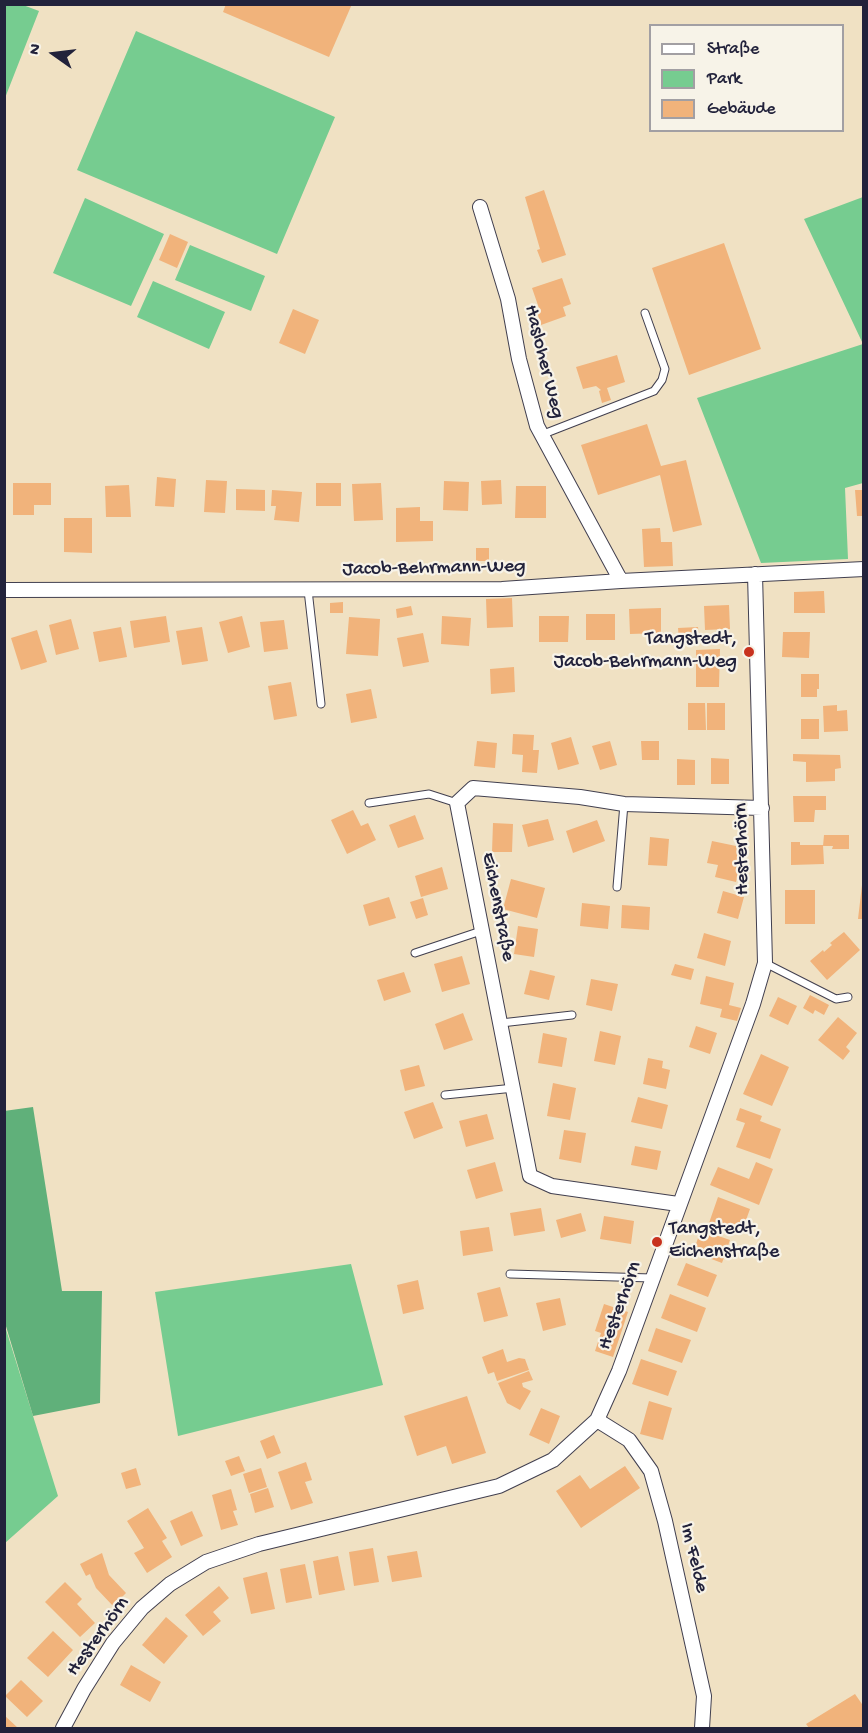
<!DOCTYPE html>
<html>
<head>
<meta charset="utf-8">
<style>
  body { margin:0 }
  #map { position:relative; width:868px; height:1733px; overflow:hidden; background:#f0e1c3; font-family:"Gochi Hand",sans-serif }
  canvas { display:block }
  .frame { position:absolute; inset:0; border:6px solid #22223b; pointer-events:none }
  .legend { position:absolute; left:649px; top:24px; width:195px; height:108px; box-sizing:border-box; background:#f7f3e8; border:2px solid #a29fa3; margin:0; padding:8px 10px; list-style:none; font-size:18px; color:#22223b }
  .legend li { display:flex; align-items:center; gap:12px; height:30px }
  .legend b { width:30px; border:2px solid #a29fa3 }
  .north { position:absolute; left:24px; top:24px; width:60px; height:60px; -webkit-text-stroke:4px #f7f3e8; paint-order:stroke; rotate:284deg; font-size:16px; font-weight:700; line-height:24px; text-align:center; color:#22223b }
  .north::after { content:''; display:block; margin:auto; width:21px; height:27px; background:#22223b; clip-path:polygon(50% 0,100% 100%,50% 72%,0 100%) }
</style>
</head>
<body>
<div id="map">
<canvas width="868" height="1733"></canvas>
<div class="frame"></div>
<ul class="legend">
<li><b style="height:8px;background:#fff"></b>Straße</li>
<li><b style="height:16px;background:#76cc90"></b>Park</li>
<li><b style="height:16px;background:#f1b37b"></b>Gebäude</li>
</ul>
<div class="north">N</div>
</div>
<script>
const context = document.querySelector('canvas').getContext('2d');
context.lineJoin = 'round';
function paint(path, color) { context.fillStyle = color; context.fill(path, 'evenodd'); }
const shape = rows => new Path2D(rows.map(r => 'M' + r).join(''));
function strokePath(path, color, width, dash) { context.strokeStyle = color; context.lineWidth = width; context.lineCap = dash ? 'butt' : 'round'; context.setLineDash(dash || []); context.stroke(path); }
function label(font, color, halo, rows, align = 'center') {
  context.font = font + ' "Gochi Hand",sans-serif'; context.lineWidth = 4.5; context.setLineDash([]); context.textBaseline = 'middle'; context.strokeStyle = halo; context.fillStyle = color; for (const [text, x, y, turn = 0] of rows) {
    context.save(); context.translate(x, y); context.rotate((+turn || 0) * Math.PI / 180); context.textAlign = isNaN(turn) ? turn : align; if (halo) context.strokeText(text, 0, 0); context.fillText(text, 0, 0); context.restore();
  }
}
paint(shape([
  [5,4,23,5,39,11,5,98],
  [136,31,335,117,277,254,77,170],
  [863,197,864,197,863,344,804,219],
  [85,198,164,234,131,306,53,273],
  [190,245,265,276,251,311,175,280],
  [153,281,225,312,209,349,137,317],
  [863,344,863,483,845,488,848,559,761,563,697,398],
  [351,1264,383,1385,178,1436,155,1292],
  [4,1323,58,1496,5,1543,4,1543]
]), '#76cc90');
paint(shape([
  [33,1107,62,1291,102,1291,100,1403,33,1416,5,1323,4,1111]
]), '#60b07a');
paint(shape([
  [226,4,352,4,329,57,223,12],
  [544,190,566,255,542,263,537,250,540,249,525,197],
  [170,234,188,242,177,268,159,260],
  [724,243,761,349,689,375,652,268],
  [562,278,571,304,563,307,566,316,541,325,537,312,540,311,532,288],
  [293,309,319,320,305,354,279,343],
  [617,355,625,382,607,388,611,400,602,403,599,391,601,390,596,386,583,389,576,367],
  [647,424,661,466,686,460,702,525,673,532,660,475,598,495,581,445],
  [157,477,176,479,174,507,155,506],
  [206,480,227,481,225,513,204,512],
  [501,480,502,504,482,505,481,481],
  [444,481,469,482,468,511,443,510],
  [13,483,51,483,51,505,34,505,34,515,13,515],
  [316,483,341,483,341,506,316,506],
  [381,483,383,520,354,521,352,484],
  [129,485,131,517,106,517,105,486],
  [516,486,546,486,546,518,515,518],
  [236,489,265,490,265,511,236,510],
  [272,490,302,492,299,522,274,520,276,506,271,506],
  [855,490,864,490,864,516,857,516],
  [420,507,420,521,433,521,433,541,396,542,396,508],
  [64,518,92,518,92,553,64,552],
  [660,528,661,542,672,542,673,566,644,567,642,529],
  [476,548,489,548,489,561,476,561],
  [824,591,825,613,794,613,794,592],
  [512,598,513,627,487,628,486,599],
  [343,602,343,613,330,613,330,603],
  [729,605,730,629,705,630,704,606],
  [411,606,413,615,397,618,396,609],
  [661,608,661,633,630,634,629,609],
  [586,614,615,614,615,640,586,640],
  [166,616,170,642,134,648,130,621],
  [242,616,250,647,228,653,219,622],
  [442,616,471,618,469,646,441,644],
  [539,616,569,616,568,642,539,642],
  [349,617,380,619,378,656,346,654],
  [71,619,79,649,56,655,49,625],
  [284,620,288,649,264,652,260,622],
  [121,627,127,657,99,662,93,632],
  [202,627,208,661,182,665,176,631],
  [698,627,699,638,679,640,678,628],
  [37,630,47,662,21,670,11,638],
  [783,632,810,632,809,658,782,657],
  [423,633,429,662,403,667,397,638],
  [720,649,719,687,696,687,696,650],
  [514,667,515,692,491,694,490,669],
  [801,674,819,674,819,689,817,689,817,697,801,697],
  [291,682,297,716,274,720,268,686],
  [371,689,377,718,351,723,346,694],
  [688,703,705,703,706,730,688,730],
  [707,703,725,703,725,730,707,730],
  [837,705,837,711,847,710,848,731,824,732,823,706],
  [801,719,819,719,819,739,801,739],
  [513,734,534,735,533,750,539,750,537,773,522,772,523,755,512,754],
  [571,737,579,764,558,770,551,743],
  [477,741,497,743,495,768,474,766],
  [610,741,617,765,600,770,592,746],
  [641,741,659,741,659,760,642,760],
  [793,754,840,755,841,768,835,769,835,781,806,782,806,762,793,761],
  [711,758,729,759,729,784,711,784],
  [677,759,695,760,695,785,677,785],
  [793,796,826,796,826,810,815,810,814,822,794,822],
  [353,810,361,826,368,823,376,840,347,854,331,820],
  [415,815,424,839,398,848,389,825],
  [548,819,554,840,528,847,522,825],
  [597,820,605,841,573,853,566,831],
  [493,823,513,824,512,852,492,852],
  [824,835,849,835,849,849,832,849,833,846,823,846],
  [650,837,669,839,667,866,648,865],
  [712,841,736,846,740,864,736,882,715,877,718,865,707,863],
  [791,842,800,842,800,845,823,845,824,864,791,865],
  [442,867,448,889,421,897,415,876],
  [511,879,545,888,537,918,503,909],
  [862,885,864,885,864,919,858,919],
  [785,890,815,890,815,924,785,924],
  [723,891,744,897,738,919,717,913],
  [389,897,396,918,369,926,363,905],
  [423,898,428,915,416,919,410,902],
  [582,903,610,906,608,929,580,926],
  [622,905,650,907,649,930,621,928],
  [518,926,538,929,534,957,514,954],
  [844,932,860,950,827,980,810,961,823,950,824,952,832,945,830,943],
  [704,933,731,941,725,966,697,958],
  [462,956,470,984,442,992,434,964],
  [675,964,694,969,691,980,671,975],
  [530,970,555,976,549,1000,524,994],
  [404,972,411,992,384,1001,377,980],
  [706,976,734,983,729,1005,741,1008,737,1021,720,1017,722,1009,700,1004],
  [591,979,618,984,612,1011,586,1005],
  [810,995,829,1005,824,1015,815,1010,813,1014,803,1008],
  [778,997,797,1006,788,1025,769,1016],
  [463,1013,473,1040,444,1050,435,1024],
  [838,1017,857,1033,846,1047,850,1051,843,1060,818,1040],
  [696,1026,717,1033,710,1054,689,1047],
  [600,1031,621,1036,615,1065,594,1061],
  [543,1033,567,1038,562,1067,538,1063],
  [761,1054,789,1067,772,1106,743,1094],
  [648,1058,663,1061,662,1068,670,1070,666,1089,643,1084],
  [419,1065,425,1086,405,1091,400,1070],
  [553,1083,576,1088,570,1120,547,1116],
  [638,1097,668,1105,662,1129,631,1122],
  [433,1102,443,1128,414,1139,404,1112],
  [740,1108,762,1116,760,1121,781,1129,770,1159,736,1147,745,1123,736,1120],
  [487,1114,494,1139,466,1147,459,1121],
  [564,1130,586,1133,581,1163,559,1159],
  [635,1146,661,1151,657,1170,631,1165],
  [495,1162,503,1191,476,1199,467,1170],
  [756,1162,773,1169,759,1205,710,1185,718,1167,749,1179],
  [718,1197,750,1209,741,1234,709,1223],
  [541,1208,545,1231,514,1236,510,1213],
  [581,1213,586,1231,561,1238,556,1220],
  [604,1216,634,1221,631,1244,600,1239],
  [489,1227,493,1251,463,1256,460,1231],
  [701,1230,730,1240,722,1263,693,1252],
  [686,1263,717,1275,708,1297,677,1285],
  [418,1280,424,1309,403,1314,397,1285],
  [500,1287,508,1316,484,1322,477,1293],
  [670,1294,706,1308,697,1332,661,1318],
  [560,1298,566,1325,543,1331,536,1303],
  [604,1304,628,1312,613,1357,595,1351,601,1333,595,1331],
  [656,1328,691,1340,682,1363,648,1351],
  [503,1349,507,1362,519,1358,525,1359,529,1370,497,1381,494,1372,488,1374,482,1357],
  [641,1359,677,1371,668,1396,632,1384],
  [529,1371,533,1380,522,1383,523,1387,531,1391,520,1410,507,1403,498,1383],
  [467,1396,486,1453,452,1464,446,1446,417,1456,404,1416],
  [649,1401,672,1408,663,1440,640,1434],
  [541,1408,560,1416,549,1444,529,1435],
  [274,1435,281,1453,267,1459,260,1441],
  [239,1456,245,1471,231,1476,225,1461],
  [306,1462,312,1480,305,1482,313,1503,291,1510,278,1472],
  [625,1466,640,1488,581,1528,556,1491,580,1475,590,1489],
  [136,1468,141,1485,126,1489,121,1473],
  [261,1468,267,1487,249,1493,243,1474],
  [268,1488,274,1507,255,1513,250,1494],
  [231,1489,237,1510,233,1511,238,1525,221,1530,212,1495],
  [148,1508,167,1538,162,1541,172,1557,147,1573,134,1553,144,1548,127,1521],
  [192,1511,203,1536,181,1546,170,1521],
  [373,1548,379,1582,354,1586,349,1552],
  [417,1551,422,1577,392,1582,387,1556],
  [102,1553,109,1575,126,1593,113,1606,96,1588,90,1574,86,1576,80,1564],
  [338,1556,345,1590,319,1595,313,1561],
  [305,1564,312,1598,286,1603,280,1569],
  [267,1572,275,1609,251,1614,243,1578],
  [65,1582,82,1599,77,1604,95,1623,80,1637,45,1602],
  [219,1586,229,1598,213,1612,221,1621,203,1636,185,1615],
  [166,1617,188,1636,164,1664,142,1645],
  [53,1631,73,1650,48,1677,27,1658],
  [131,1665,161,1682,150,1702,120,1685],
  [21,1680,43,1701,27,1717,5,1696],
  [855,1694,864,1707,864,1728,809,1728,806,1724],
  [4,1715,18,1728,4,1728]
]), '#f1b37b');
const service = shape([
  [541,435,654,391,662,380,665,369,645,313],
  [308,590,321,704],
  [369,803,429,794,457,803],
  [617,887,624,804],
  [415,953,481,931],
  [765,963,836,999,848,997],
  [501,1023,572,1015],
  [445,1095,514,1088],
  [510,1274,652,1278]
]);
const minor = shape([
  [480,207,508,299,519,359,537,426,621,581],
  [4,590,502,589,621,581,864,569],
  [678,1204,552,1186,530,1176,457,803,473,788,580,797,624,804,762,808],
  [597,1420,629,1440,651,1471,665,1521,704,1696,702,1728],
  [63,1728,84,1689,113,1643,142,1608,170,1584,206,1562,259,1544,499,1486,553,1460,597,1420,619,1371,753,1004,765,963,755,574]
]);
strokePath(service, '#413f4f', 9);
strokePath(minor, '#413f4f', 16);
strokePath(service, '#fff', 7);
strokePath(minor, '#fff', 14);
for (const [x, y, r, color] of [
  [749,652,6,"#c8321e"],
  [657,1242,6,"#c8321e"]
]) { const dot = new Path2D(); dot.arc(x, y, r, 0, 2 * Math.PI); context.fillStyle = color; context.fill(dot); strokePath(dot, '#f7f3e8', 2); }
label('20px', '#22223b', '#f7f3e8', [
  ["Hasloher Weg",543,362,76],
  ["Jacob-Behrmann-Weg",434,569,-1],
  ["Hesterhörn",743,849,-91],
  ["Eichenstraße",497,907,79],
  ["Hesterhörn",621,1306,-70],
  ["Im Felde",693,1558,77],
  ["Hesterhörn",99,1637,-54]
]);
label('20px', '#22223b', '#f7f3e8', [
  ["Tangstedt,",737,640],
  ["Jacob-Behrmann-Weg",737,663],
  ["Tangstedt,",669,1230,"left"],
  ["Eichenstraße",669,1253,"left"]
], 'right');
</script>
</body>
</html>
